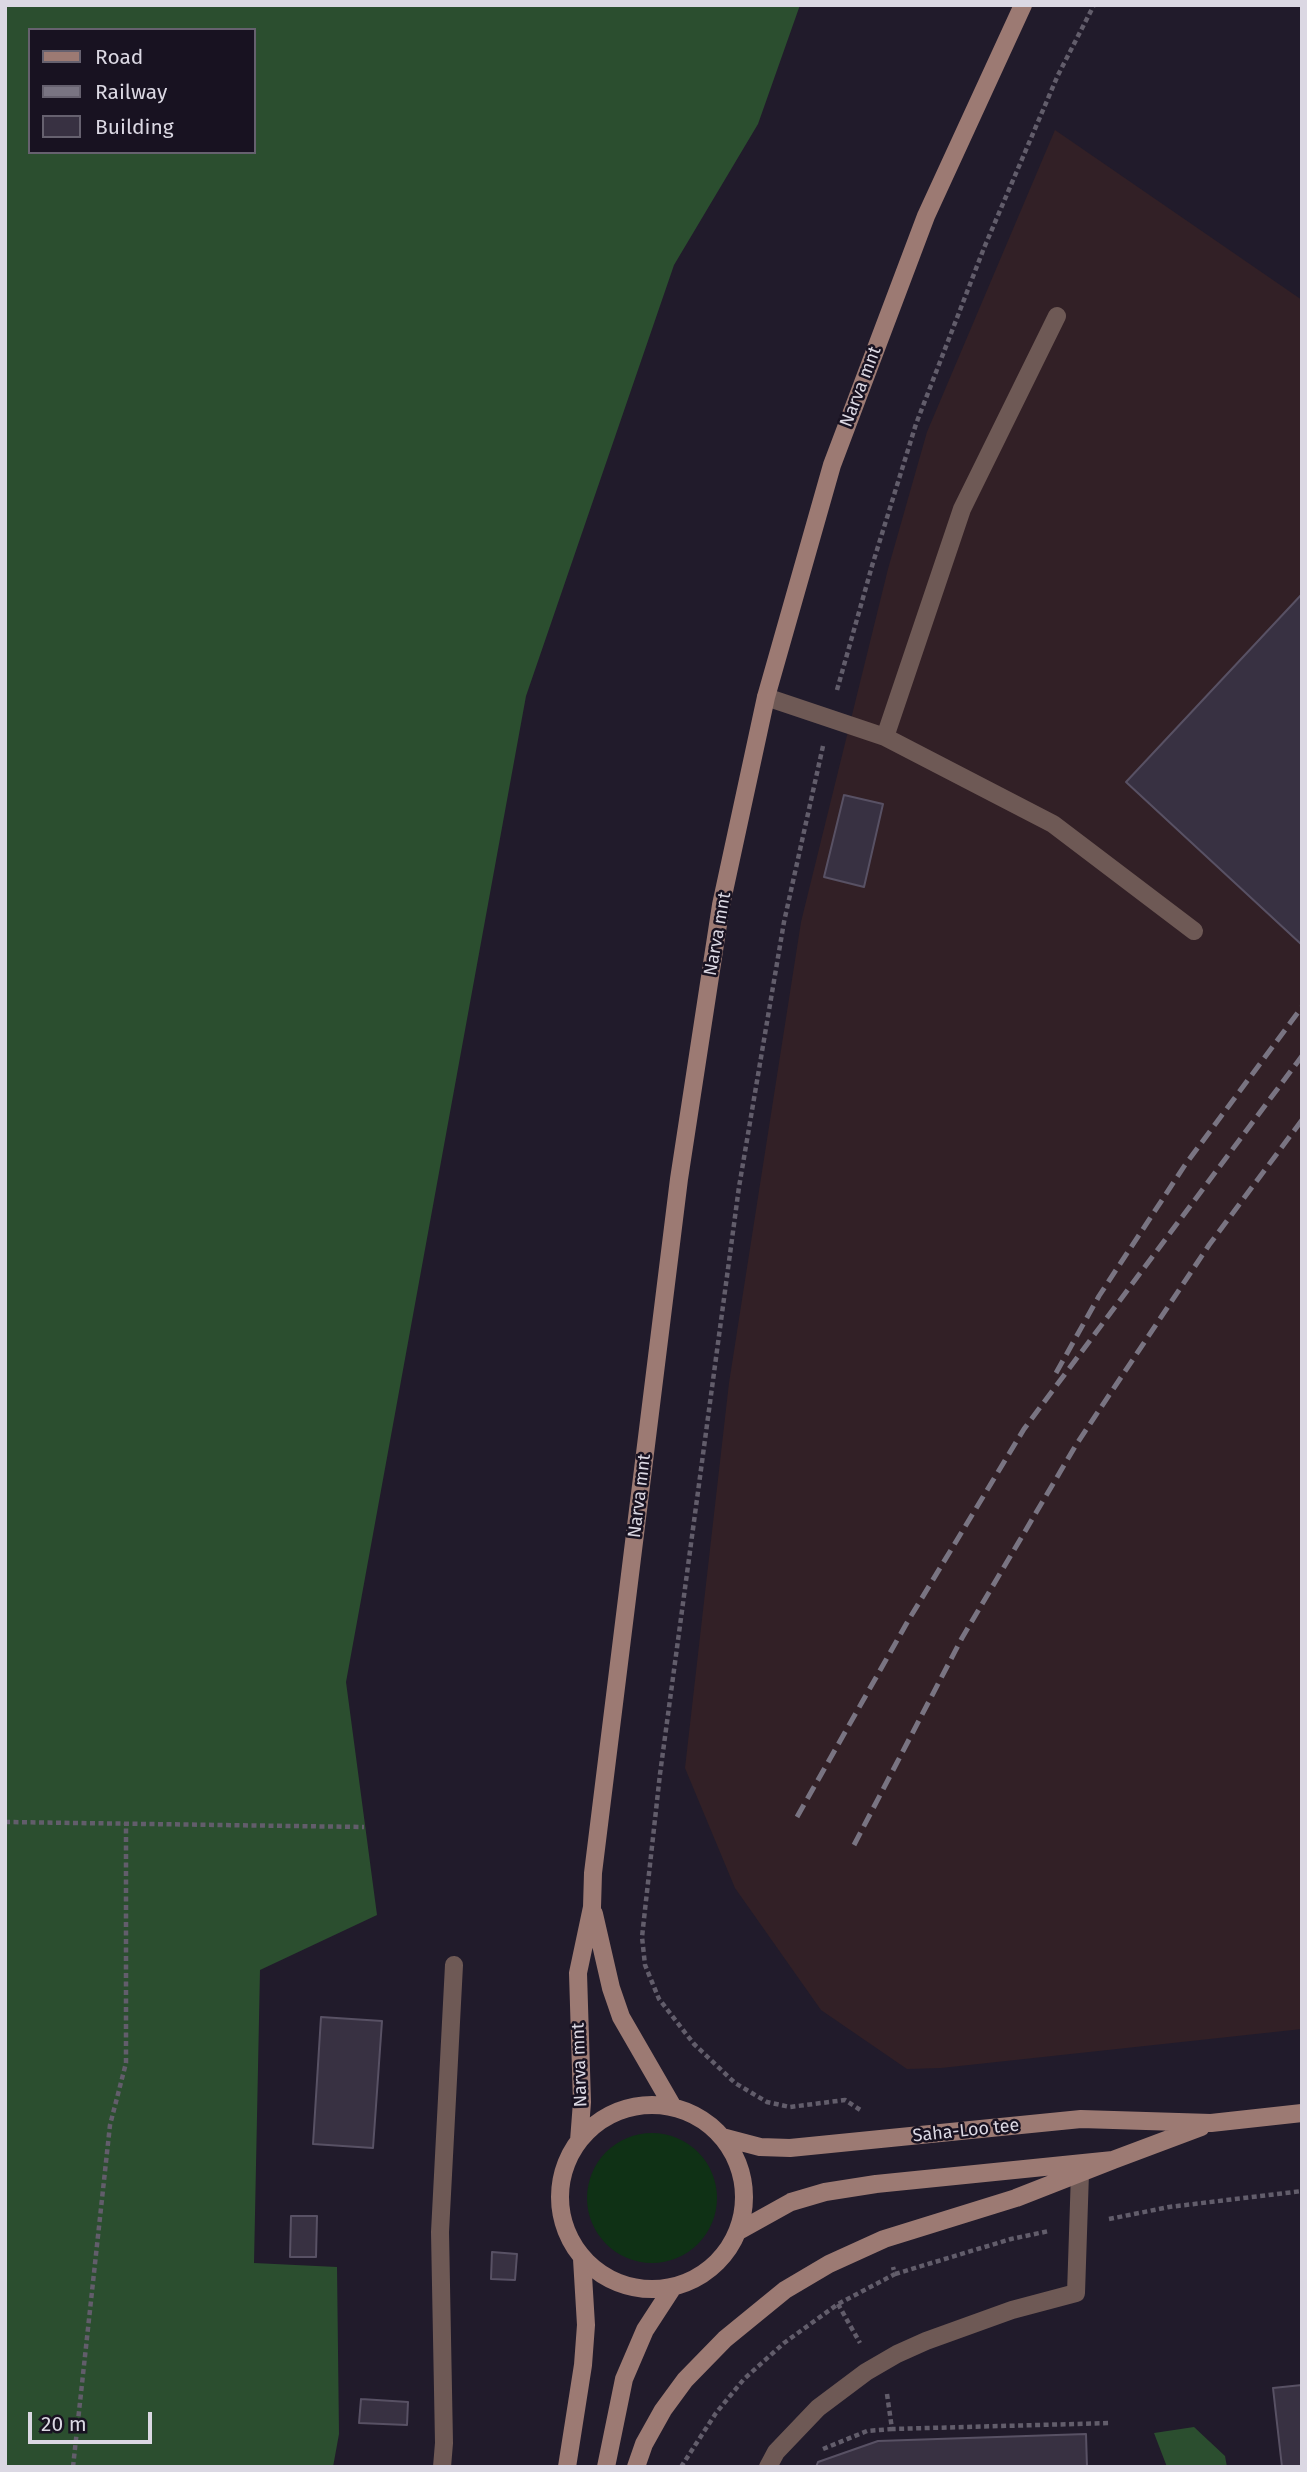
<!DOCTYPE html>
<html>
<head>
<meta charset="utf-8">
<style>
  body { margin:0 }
  #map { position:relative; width:1307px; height:2472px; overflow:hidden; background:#211b2b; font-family:"Fira Sans",sans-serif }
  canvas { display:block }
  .frame { position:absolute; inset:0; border:7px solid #dbd8e3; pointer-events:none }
  .legend { position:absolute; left:28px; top:28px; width:228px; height:126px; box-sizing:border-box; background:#181221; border:2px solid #66616f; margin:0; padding:9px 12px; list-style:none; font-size:21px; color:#dbd8e3 }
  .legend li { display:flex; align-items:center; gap:14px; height:35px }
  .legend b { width:35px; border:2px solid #66616f }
  .scale { position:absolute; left:28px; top:2412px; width:124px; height:32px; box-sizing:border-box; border:4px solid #dbd8e3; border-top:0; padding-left:9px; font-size:21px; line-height:24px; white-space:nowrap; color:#dbd8e3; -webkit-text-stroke:5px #181221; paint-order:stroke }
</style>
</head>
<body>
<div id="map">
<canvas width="1307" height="2472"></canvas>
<div class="frame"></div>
<ul class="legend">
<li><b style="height:9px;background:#9c7a73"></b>Road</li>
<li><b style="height:9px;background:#797482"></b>Railway</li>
<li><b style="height:19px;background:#383142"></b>Building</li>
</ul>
<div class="scale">20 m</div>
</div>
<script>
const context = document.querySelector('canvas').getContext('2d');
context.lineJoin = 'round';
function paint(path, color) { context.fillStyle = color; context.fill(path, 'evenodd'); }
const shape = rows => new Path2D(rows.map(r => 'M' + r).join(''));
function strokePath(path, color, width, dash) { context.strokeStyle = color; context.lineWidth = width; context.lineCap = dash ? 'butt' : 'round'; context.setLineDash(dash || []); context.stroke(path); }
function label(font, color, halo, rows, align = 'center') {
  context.font = font + ' "Fira Sans",sans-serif'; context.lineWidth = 5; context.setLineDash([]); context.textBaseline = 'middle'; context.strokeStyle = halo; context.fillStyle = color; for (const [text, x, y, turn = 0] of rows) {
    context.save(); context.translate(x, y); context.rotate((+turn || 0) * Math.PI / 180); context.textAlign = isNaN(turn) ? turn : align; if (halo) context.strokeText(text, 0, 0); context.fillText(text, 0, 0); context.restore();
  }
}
paint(shape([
  [1055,130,1302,300,1302,2029,941,2068,907,2069,821,2010,735,1888,685,1768,729,1383,801,922,888,569,927,432]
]), '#322026');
paint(shape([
  '587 2198a65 65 0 1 1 130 0a65 65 0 1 1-130 0Z'
]), '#0f3115');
paint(shape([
  [5,5,800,5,758,124,674,265,526,696,346,1682,377,1915,260,1970,254,2263,337,2267,339,2434,333,2467,5,2467],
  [30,30,254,30,254,152,30,152],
  [1194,2427,1225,2456,1227,2467,1167,2467,1154,2433]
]), '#2b4e2f');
const building = shape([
  [1302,594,1302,945,1126,782,1302,594],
  [844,795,883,804,864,887,824,877,844,795],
  [321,2017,382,2021,373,2148,313,2144,321,2017],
  [291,2216,317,2216,316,2257,290,2257,291,2216],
  [492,2252,517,2254,515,2280,491,2279,492,2252],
  [1302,2385,1302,2467,1282,2467,1273,2388,1302,2385],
  [361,2399,408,2402,407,2425,359,2423,361,2399],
  [1086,2434,1087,2467,816,2467,818,2462,878,2441,1086,2434]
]);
paint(building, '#383142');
strokePath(building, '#585164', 2);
strokePath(shape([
  [837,690,872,566,916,424,984,248,1058,75,1094,5],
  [823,746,784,922,739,1187,660,1774,642,1937,645,1965,659,1999,694,2044,735,2083,767,2102,790,2107,845,2100,862,2111],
  [5,1822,364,1827],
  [1109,2219,1169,2207,1302,2191],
  [895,2274,1011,2239,1049,2231],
  [838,2304,860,2343],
  [887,2394,892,2429,1111,2423],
  [823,2449,867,2431,892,2429],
  [73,2467,110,2125,126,2063,126,1823],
  [681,2467,716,2413,744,2379,784,2343,838,2304,895,2274,893,2267]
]), '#625d6b', 4.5, [5, 3.5]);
strokePath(shape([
  [766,697,885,737,1053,824,1194,931],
  [885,737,962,509,1057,316],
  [442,2467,444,2443,440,2232,454,1965],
  [768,2467,776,2452,818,2408,866,2372,897,2354,926,2341,1012,2310,1076,2293,1080,2173]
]), '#6e5955', 18);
strokePath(shape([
  [594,1914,611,1988,621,2017,673,2107],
  '560 2197a92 92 0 1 1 184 0a92 92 0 1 1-184 0Z',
  [722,2137,760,2147,790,2148,1081,2119,1211,2123,1302,2113],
  [579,2141,582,2102,578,1973,592,1907,593,1873,679,1179,721,905,766,697,832,465,926,216,1023,5],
  [737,2232,791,2202,825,2192,876,2184,1113,2160,1201,2127],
  [567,2467,583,2365,586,2325,582,2259],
  [606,2467,624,2379,645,2330,673,2287],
  [636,2467,644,2444,663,2410,685,2380,725,2339,785,2290,829,2264,884,2239,1016,2198,1113,2160]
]), '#9c7a73', 18);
strokePath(shape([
  [1056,1373,1099,1296,1185,1165,1302,1007],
  [797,1817,908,1621,1024,1429,1302,1056],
  [854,1845,962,1638,1076,1445,1209,1245,1302,1120]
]), '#797482', 5, [14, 7]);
label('18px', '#dbd8e3', '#181221', [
  ["Narva mnt",861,387,-69],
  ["Narva mnt",718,934,-80],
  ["Narva mnt",640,1496,-83],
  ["Narva mnt",580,2065,-92],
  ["Saha-Loo tee",966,2131,-6]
]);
</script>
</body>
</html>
